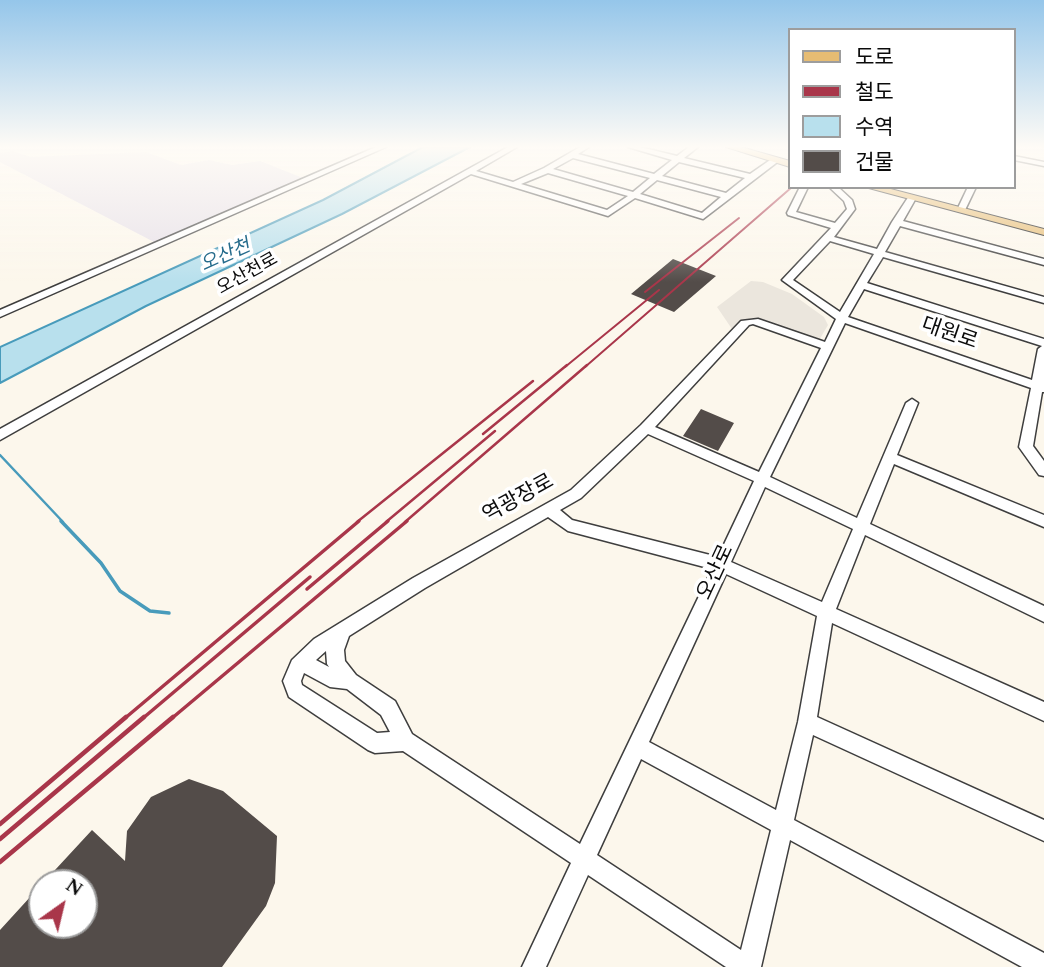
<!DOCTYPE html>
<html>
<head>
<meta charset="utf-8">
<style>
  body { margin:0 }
  #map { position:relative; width:1044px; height:967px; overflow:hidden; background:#fcf7ec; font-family:Spectral,"Noto Sans KR",serif }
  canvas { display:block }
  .legend { position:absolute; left:788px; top:28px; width:228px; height:161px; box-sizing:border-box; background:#fff; border:2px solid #9d9d9d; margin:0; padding:9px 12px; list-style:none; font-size:21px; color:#0b0b0b }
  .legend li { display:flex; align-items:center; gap:14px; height:35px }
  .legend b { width:35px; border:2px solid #9d9d9d }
  .north { position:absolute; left:28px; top:869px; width:70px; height:70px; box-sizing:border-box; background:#fff; border:2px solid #9d9d9d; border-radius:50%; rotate:34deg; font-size:19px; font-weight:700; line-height:28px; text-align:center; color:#0b0b0b }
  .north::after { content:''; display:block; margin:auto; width:24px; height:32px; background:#a9364a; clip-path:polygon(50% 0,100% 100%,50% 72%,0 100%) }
</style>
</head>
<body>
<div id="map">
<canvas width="1044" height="967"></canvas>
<ul class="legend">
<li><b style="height:9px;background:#e6bc73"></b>도로</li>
<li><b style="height:9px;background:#a9364a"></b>철도</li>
<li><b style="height:19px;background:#b8e0ed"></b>수역</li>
<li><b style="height:19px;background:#534c49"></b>건물</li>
</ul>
<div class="north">N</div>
</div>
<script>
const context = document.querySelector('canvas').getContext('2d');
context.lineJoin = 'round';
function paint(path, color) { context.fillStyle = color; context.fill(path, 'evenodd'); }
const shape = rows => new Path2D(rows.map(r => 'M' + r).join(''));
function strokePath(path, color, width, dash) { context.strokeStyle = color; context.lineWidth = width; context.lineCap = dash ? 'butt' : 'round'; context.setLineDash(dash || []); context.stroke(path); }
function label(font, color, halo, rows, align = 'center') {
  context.font = font + ' Spectral,"Noto Sans KR",serif'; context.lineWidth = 7; context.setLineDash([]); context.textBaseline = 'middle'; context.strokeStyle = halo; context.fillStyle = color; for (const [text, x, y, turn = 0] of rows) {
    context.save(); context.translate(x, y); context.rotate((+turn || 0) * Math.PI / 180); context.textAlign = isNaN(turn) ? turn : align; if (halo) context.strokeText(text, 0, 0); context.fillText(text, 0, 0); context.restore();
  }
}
paint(shape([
  [12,151,31,157,146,152,181,165,209,160,232,165,260,161,303,178,156,243,0,162,0,153]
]), '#e7e1e9');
paint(shape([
  [751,281,763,282,792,294,824,317,828,325,818,342,753,318,742,320,732,329,717,307]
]), '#ebe6dd');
const water = shape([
  [423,147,470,147,342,214,146,306,0,383,0,347,323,200,423,147]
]);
paint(water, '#b8e0ed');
strokePath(water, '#489bbb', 2);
strokePath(shape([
  [0,455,63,522]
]), '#489bbb', 2.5);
strokePath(shape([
  [61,521,101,563,120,591,150,611,169,613]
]), '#489bbb', 3.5);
paint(shape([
  [673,259,716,276,674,312,631,294],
  [701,409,734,423,718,451,683,436],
  [189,779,223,791,277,836,275,883,266,906,222,967,0,967,0,930,42,884,42,925,84,925,84,883,43,883,92,830,125,861,127,831,151,797]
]), '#534c49');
const minor = shape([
  [376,147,386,147,0,317,0,310,376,147],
  [508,147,517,147,476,171,513,182,544,168,580,147,589,147,578,154,654,174,672,160,628,147,640,147,677,156,689,147,698,147,684,158,750,174,773,158,780,160,703,219,635,198,608,216,471,174,0,440,0,429,508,147],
  [573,158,650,178,633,192,553,169,573,158],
  [679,162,745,178,726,193,662,176,679,162],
  [548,173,628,196,607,210,521,184,548,173],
  [657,180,721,197,702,213,640,194,657,180],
  [1014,156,1044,162,1044,166,1014,160,1014,156],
  [800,187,808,187,796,212,835,223,847,209,844,201,829,187,838,187,852,200,855,209,834,237,877,249,892,222,909,196,912,196,916,198,903,221,1044,259,1044,265,900,226,885,252,1044,297,1044,303,883,257,867,283,1044,339,1044,392,1042,392,1033,446,1044,461,1044,476,1039,475,1019,447,1031,388,845,323,770,477,857,518,906,403,912,399,918,403,897,455,1044,515,1044,527,894,464,870,524,1044,606,1044,622,865,535,836,609,1044,702,1044,721,832,623,817,717,1044,820,1044,841,813,735,794,820,1044,953,1044,967,1022,967,790,840,761,967,726,967,588,875,546,967,522,967,571,863,403,751,375,753,368,750,289,697,283,681,292,660,314,639,413,578,571,490,641,425,741,321,758,319,825,342,836,319,782,280,831,228,788,215,787,213,800,187],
  [830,241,874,254,840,312,793,280,830,241],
  [864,289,1042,346,1038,349,1032,380,848,317,864,289],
  [753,324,821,348,759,472,655,427,749,325,753,324],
  [648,434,754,481,718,557,572,520,560,510,581,498,648,434],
  [765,487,853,529,822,602,731,562,765,487],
  [548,517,568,531,712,569,580,844,412,734,395,701,356,675,345,661,344,650,349,636,425,588,548,517],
  [726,574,817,616,798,722,776,810,649,742,726,574],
  [326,651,327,664,329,667,316,660,326,651],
  [304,673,330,687,347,689,381,715,390,732,377,733,302,685,301,681,304,673],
  [641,759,771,830,741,950,597,855,641,759],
  [968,187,976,187,965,210,959,210,958,208,968,187]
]);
const major = shape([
  [726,147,741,147,790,161,790,167,726,147],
  [865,187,883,187,1044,229,1044,235,865,187]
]);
strokePath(minor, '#3e3e3e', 3);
strokePath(major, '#1c1c1c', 2);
paint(minor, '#fff');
paint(major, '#e6bc73');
strokePath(shape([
  [645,292,739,218],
  [565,367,659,290],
  [585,367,792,187]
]), '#a9364a', 2);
strokePath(shape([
  [483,434,567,365],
  [357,522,533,381],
  [386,522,495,431],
  [405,522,587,365]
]), '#a9364a', 2.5);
strokePath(shape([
  [307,589,388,521],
  [124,719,359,521],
  [142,719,310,577],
  [171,719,407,521]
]), '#a9364a', 3.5);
strokePath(shape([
  [0,824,126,717],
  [0,839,144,717],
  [0,862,173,717]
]), '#a9364a', 4.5);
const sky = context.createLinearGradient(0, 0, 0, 282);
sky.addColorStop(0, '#95c6ea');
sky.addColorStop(0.52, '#fefbf6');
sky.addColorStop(1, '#fefbf600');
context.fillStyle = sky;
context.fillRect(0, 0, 1044, 282);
label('18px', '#0b0b0b', '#fff', [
  ["오산천로",248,275,-29]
]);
label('italic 19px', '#266c8c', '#fff', [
  ["오산천",226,257,-24]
]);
label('21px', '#0b0b0b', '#fff', [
  ["대원로",949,335,19],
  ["역광장로",519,500,-29],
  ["오산로",717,573,-65]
]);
</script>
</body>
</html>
